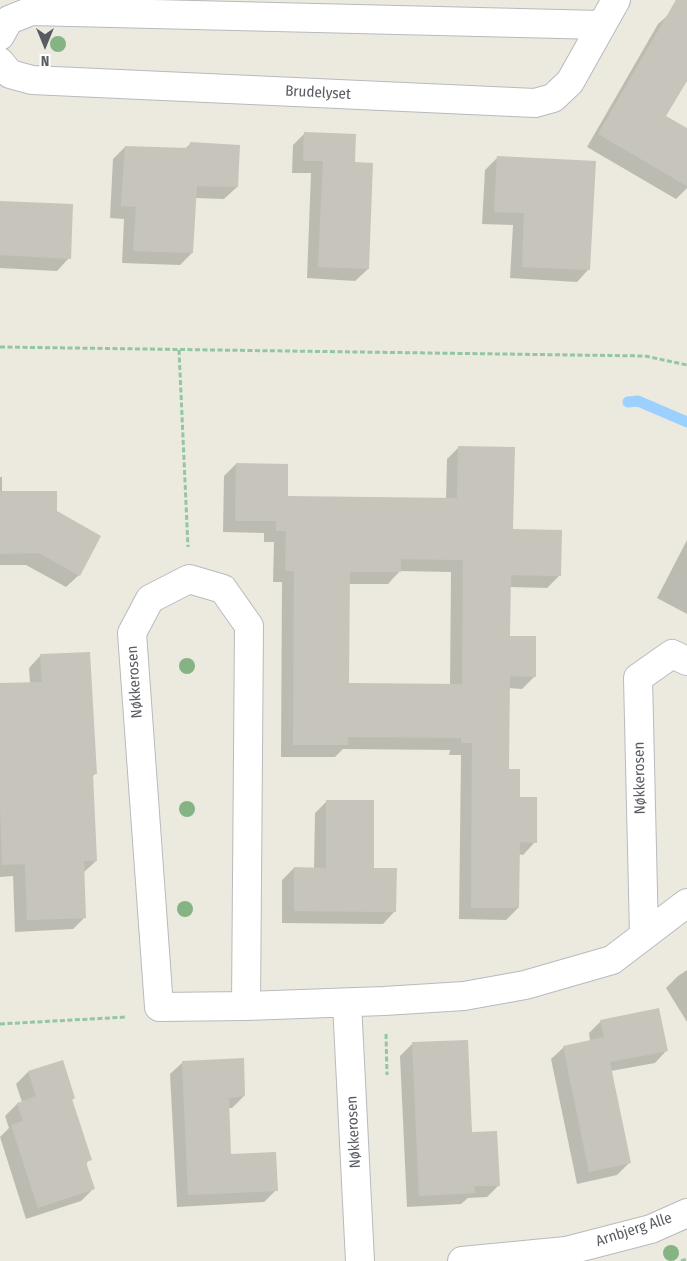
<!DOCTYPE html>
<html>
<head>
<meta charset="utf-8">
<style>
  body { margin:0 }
  #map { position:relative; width:687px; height:1261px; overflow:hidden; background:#eceadf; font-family:"Fira Sans Condensed",sans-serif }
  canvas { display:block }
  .north { position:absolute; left:20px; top:20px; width:50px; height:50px; -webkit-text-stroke:4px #fff; paint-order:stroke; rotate:180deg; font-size:14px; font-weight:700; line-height:20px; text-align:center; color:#585c61 }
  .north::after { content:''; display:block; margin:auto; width:18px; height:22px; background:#585c61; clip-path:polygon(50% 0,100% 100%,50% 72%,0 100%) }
</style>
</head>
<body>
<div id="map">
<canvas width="687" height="1261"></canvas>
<div class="north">N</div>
</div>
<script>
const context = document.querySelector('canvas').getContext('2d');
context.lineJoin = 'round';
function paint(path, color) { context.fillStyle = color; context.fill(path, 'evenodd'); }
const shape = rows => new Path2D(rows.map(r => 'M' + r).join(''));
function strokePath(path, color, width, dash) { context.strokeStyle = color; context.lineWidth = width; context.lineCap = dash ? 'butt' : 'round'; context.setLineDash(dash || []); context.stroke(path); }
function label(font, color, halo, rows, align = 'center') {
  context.font = font + ' "Fira Sans Condensed",sans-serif'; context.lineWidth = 4; context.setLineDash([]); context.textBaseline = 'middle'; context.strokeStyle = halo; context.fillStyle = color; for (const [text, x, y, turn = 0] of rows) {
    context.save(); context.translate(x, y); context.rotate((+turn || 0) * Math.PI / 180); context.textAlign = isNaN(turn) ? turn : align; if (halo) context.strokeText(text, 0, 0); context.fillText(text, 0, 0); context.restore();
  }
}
paint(shape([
  [676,0,687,0,687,79,665,117,687,130,687,188,676,199,587,147,658,24,667,16],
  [305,133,354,163,368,269,355,281,307,278,311,173,292,173,293,145],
  [190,144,237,187,224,199,195,198,192,253,180,265,122,263,124,219,110,218,113,159,125,147,185,149],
  [497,158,589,269,577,282,510,278,513,225,482,224,485,170],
  [0,202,69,258,57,271,0,268],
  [459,447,512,530,559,576,547,588,510,587,509,637,535,676,522,689,508,688,507,771,535,842,523,855,518,854,518,908,506,920,459,919,461,755,449,755,450,750,343,749,335,757,281,757,282,582,273,582,274,542,264,542,264,533,223,532,224,476,236,464,287,497,446,499,447,459],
  [400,571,451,572,450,685,347,684,348,584,388,584],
  [0,477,2,477,2,492,55,512,79,575,66,587,26,565,0,565],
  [687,540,687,614,657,598],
  [41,655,96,773,92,777,96,861,83,873,85,917,73,929,15,932,13,876,0,877,0,685,30,683,29,668],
  [327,801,373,869,395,911,383,924,282,923,282,880,294,868,314,869,315,813],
  [687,970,687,1022,666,988,678,976],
  [601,1021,667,1050,655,1063,611,1071,629,1163,617,1175,577,1184,551,1059,564,1047,590,1041,589,1033],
  [412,1044,471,1134,499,1185,487,1197,468,1198,461,1204,407,1207,400,1056],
  [183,1062,244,1096,232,1108,228,1108,230,1155,276,1190,264,1202,177,1207,170,1074],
  [28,1072,74,1098,71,1101,90,1159,86,1164,94,1188,81,1201,26,1219,0,1137,9,1128,5,1116,17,1104,22,1102,16,1084]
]), '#0003');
strokePath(shape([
  [628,402,638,401,687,422]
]), '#9cd0ff', 11);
paint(shape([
  [676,0,687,0,687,81,666,116,687,128,687,186,598,134],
  [304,132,356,134,355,162,373,163,369,269,318,267,323,161,303,161],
  [190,142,240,145,238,187,197,186,193,253,133,251,136,207,121,206,125,146,189,148],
  [497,156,596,161,590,270,522,267,524,213,494,212],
  [0,201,73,204,71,259,0,255],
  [458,446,515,447,513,529,562,530,561,576,511,575,510,636,536,636,536,677,510,676,509,769,520,769,520,797,537,797,537,843,520,842,519,908,471,908,472,743,461,743,461,738,348,737,348,745,293,745,294,571,285,571,286,531,276,531,276,521,235,521,236,463,288,464,288,496,457,498],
  [401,559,463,560,462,684,349,683,350,572,401,572],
  [0,491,57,491,57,511,101,536,80,576,39,553,0,554],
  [90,652,97,774,93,774,97,861,84,861,86,918,27,920,25,864,2,865,0,804,0,683,42,682,40,654],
  [326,800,374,800,374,868,397,868,396,912,294,911,294,867,326,868],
  [659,1008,668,1051,610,1062,631,1163,589,1172,563,1046,604,1037,600,1020],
  [468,1040,472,1132,497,1131,500,1186,474,1186,475,1193,419,1196,412,1042],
  [244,1058,245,1096,229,1098,231,1154,276,1152,278,1191,188,1195,182,1061],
  [63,1060,75,1098,72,1099,92,1160,86,1162,95,1189,38,1208,11,1125,23,1121,17,1103,36,1096,28,1071]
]), '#c7c4bc');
const minor = shape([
  [0,36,9,20,31,11,601,25],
  [0,62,10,74,32,80,535,103,553,98,570,82,616,0],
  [644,935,638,678,672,654,687,661],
  [347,1003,360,1261],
  [246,1006,249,626,223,589,189,579,150,599,132,633,159,1007,246,1006,384,1001,464,996,525,985,612,960,687,903],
  [462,1261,566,1251,651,1229,687,1213]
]);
strokePath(minor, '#b7babf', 30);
strokePath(shape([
  [0,347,645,356,687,365],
  [179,350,188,547],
  [0,1024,127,1017],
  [386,1034,387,1075],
  [681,1261,687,1259]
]), '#93c6a3', 3, [5, 2.5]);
strokePath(minor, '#fff', 28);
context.fillStyle = '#86b384';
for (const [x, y] of [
  [58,44],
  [187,666],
  [187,809],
  [185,909],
  [671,1253]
]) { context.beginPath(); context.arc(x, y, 8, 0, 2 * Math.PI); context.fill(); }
label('15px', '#585c61', '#fff', [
  ["Brudelyset",318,93,3],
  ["Nøkkerosen",135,682,-94],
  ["Nøkkerosen",640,778,-91],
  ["Nøkkerosen",354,1132,-93],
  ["Arnbjerg Alle",634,1230,-18]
]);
</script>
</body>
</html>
